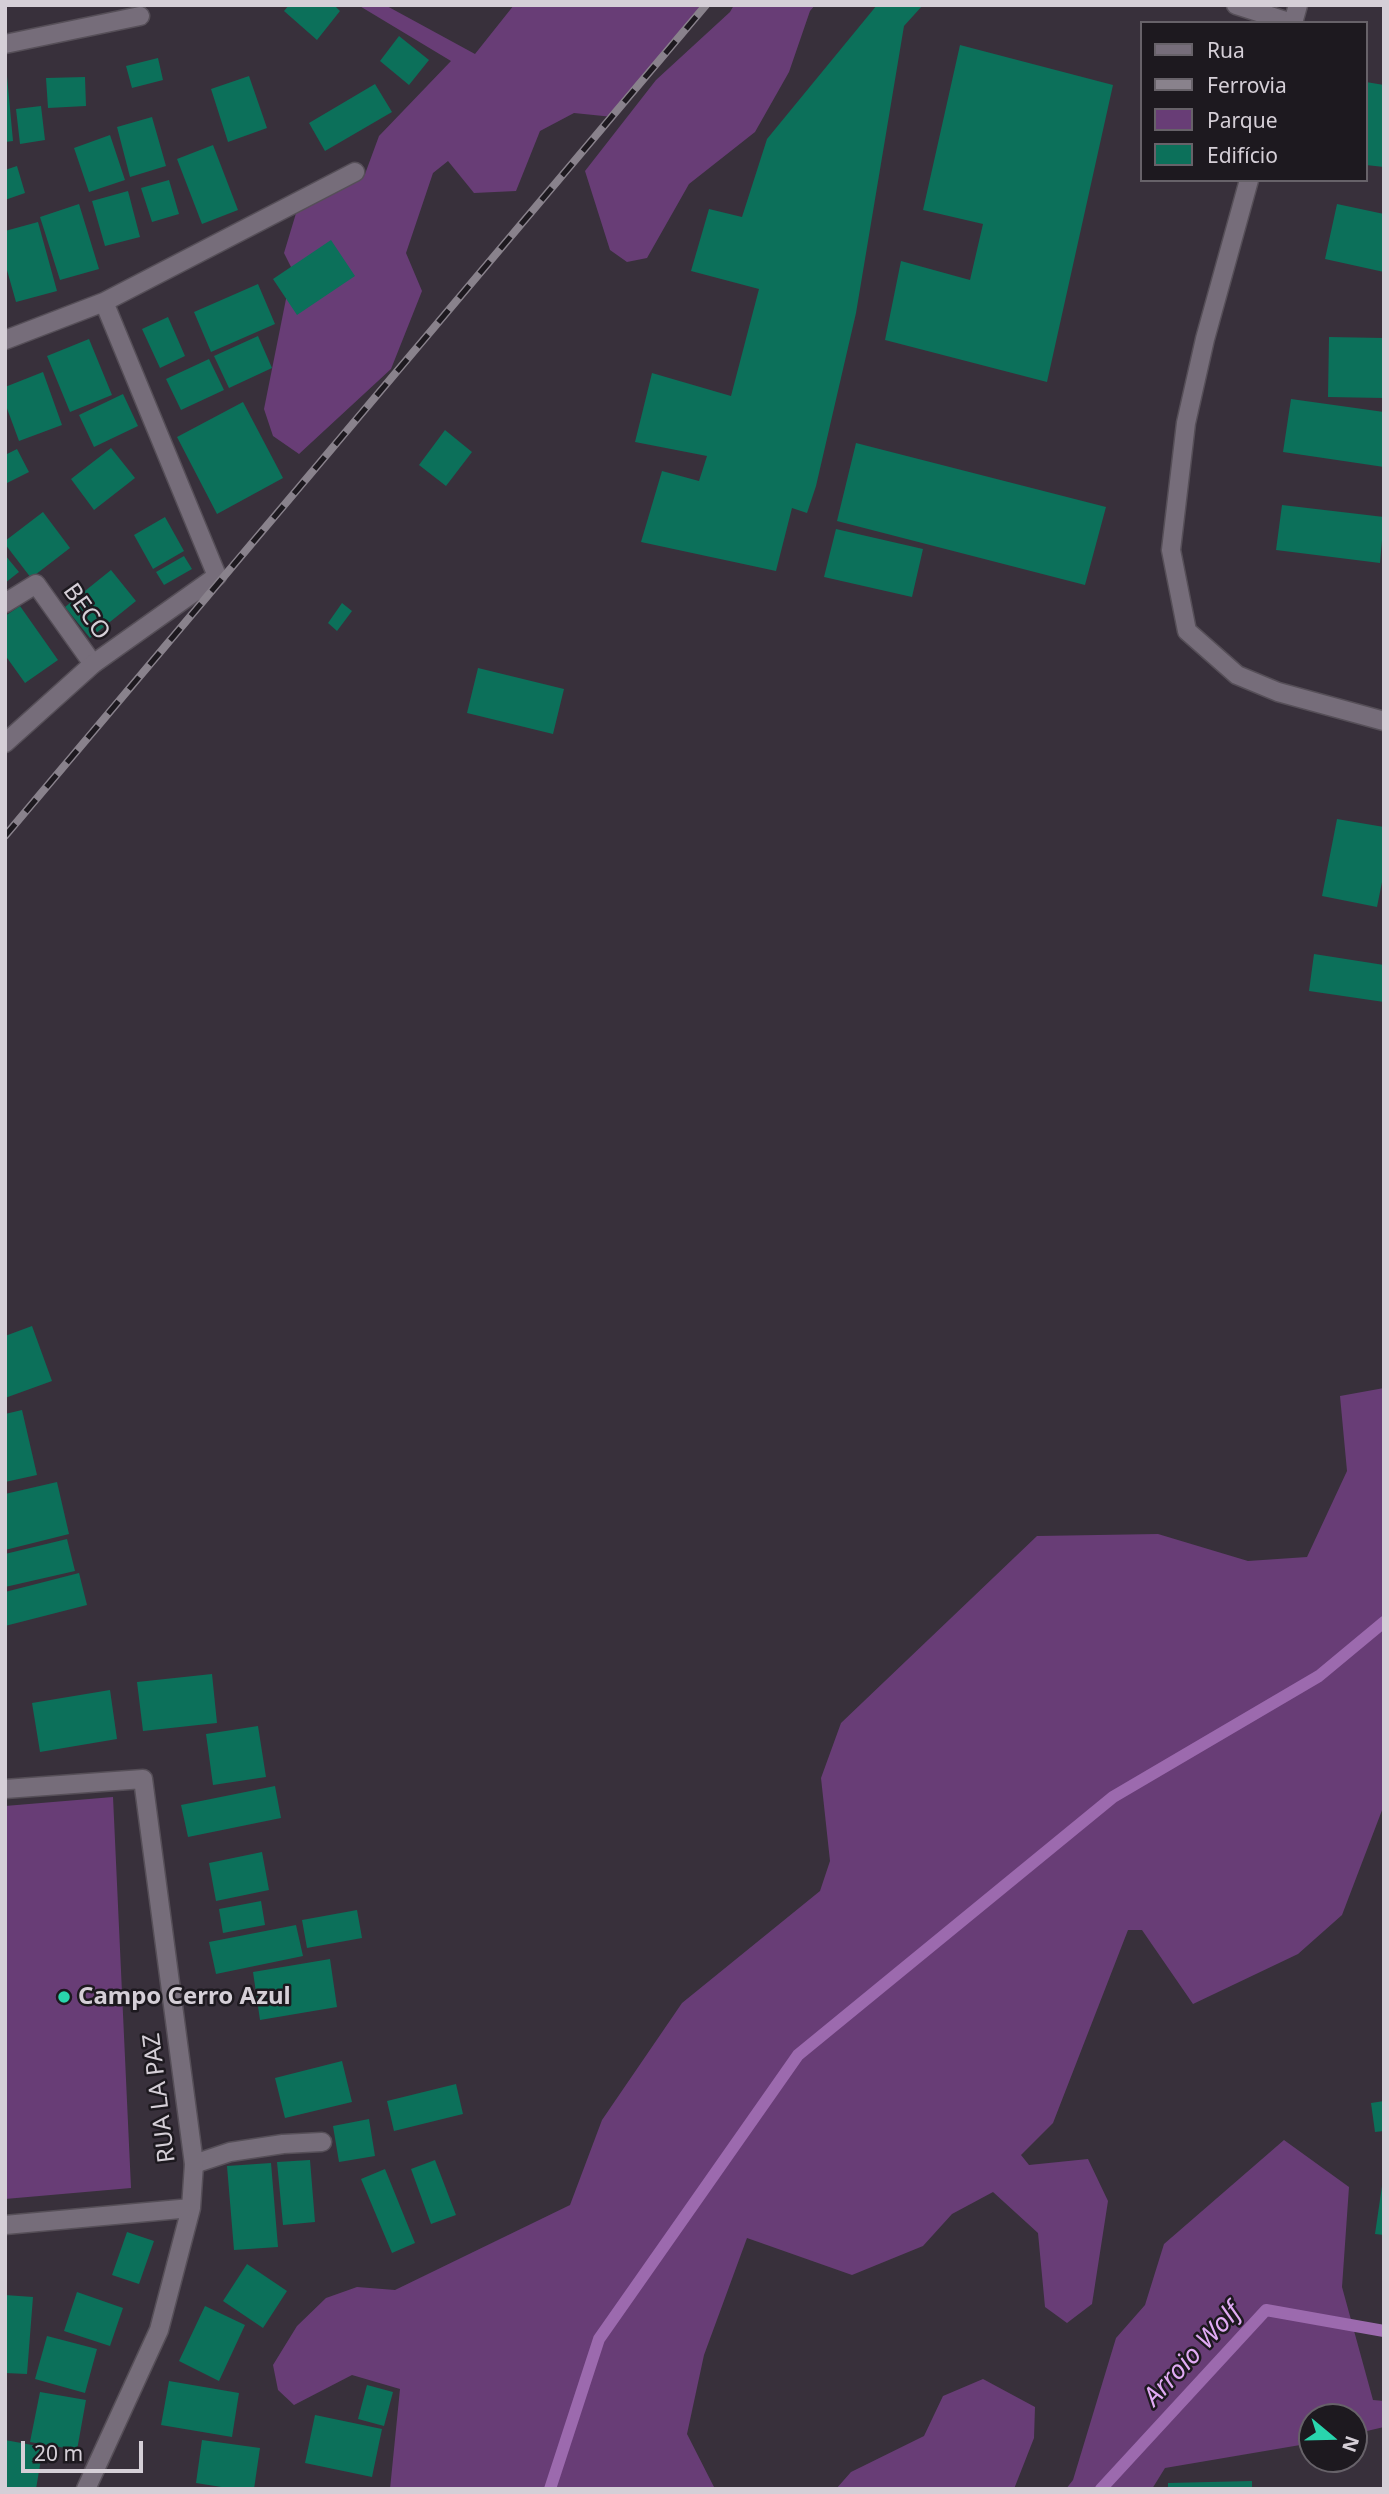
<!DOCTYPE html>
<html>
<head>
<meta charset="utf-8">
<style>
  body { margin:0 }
  #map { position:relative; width:1389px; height:2494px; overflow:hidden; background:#38303b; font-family:"Noto Sans",sans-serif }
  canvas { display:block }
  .frame { position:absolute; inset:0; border:7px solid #d5cfd7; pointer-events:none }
  .legend { position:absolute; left:1140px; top:21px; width:228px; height:161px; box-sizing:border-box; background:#1d191f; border:2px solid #676269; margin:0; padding:9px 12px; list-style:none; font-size:21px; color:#d5cfd7 }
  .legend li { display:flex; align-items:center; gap:14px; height:35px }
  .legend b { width:35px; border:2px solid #676269 }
  .north { position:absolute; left:1298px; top:2403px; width:70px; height:70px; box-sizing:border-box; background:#1d191f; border:2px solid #676269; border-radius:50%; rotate:109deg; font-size:19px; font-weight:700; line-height:28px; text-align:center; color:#d5cfd7 }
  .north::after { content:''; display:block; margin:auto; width:24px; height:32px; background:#29d5ad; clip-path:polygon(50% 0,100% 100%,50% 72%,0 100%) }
  .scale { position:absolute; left:21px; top:2441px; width:122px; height:32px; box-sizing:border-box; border:4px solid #d5cfd7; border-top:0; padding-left:9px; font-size:21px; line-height:24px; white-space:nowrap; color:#d5cfd7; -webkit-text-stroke:5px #1d191f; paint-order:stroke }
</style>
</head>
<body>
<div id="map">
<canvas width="1389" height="2494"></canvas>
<div class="frame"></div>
<ul class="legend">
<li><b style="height:9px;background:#766d7a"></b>Rua</li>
<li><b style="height:9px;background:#89828c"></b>Ferrovia</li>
<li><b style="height:19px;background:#683d76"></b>Parque</li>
<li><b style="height:19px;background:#0c705a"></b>Edifício</li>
</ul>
<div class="north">N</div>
<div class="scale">20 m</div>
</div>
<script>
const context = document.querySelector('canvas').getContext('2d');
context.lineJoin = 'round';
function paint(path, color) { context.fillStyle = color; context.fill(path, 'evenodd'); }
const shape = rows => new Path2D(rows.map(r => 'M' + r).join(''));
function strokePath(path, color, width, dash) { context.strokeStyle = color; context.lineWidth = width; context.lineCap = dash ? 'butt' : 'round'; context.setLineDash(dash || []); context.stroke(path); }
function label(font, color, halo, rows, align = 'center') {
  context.font = font + ' "Noto Sans",sans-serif'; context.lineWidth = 5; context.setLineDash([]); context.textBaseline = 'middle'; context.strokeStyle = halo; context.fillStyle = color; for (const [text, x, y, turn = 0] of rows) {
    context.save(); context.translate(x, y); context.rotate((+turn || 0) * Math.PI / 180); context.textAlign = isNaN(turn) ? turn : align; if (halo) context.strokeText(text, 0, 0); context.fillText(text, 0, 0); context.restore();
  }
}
paint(shape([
  [358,5,385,5,475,54,514,5,705,5,613,117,574,113,540,131,516,191,474,193,448,161,433,173,406,253,422,291,391,369,299,454,273,436,264,409,292,269,284,253,297,210,365,174,379,136,451,61],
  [734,5,815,5,810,11,789,72,755,132,689,184,647,258,627,262,610,250,585,171,656,80,730,12],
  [1384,1388,1384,1805,1342,1915,1298,1954,1193,2004,1142,1930,1128,1930,1053,2123,1021,2155,1029,2165,1088,2159,1108,2201,1092,2304,1067,2323,1045,2307,1038,2233,993,2192,952,2214,923,2246,852,2275,747,2238,704,2355,687,2434,715,2489,390,2489,400,2389,352,2375,294,2405,278,2390,273,2365,297,2326,326,2298,357,2287,395,2290,570,2205,602,2120,682,2003,820,1891,830,1861,821,1778,841,1723,1037,1536,1158,1534,1248,1561,1307,1557,1347,1471,1340,1396],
  [113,1797,131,2188,5,2199,5,1806],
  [1284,2140,1349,2187,1342,2287,1373,2400,1384,2401,1384,2427,1354,2434,1354,2417,1312,2417,1312,2443,1165,2468,1152,2489,1066,2489,1073,2480,1116,2338,1145,2305,1164,2244],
  [983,2379,1035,2407,1034,2438,1014,2489,836,2489,851,2472,924,2436,943,2396]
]), '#683d76');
strokePath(shape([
  [550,2489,599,2339,798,2055,1113,1797,1319,1676,1384,1622],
  [1101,2489,1266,2310,1384,2331]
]), '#9c6aae', 12);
paint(shape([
  [289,5,334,5,340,11,317,40,284,11],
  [877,5,923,5,904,26,856,313,816,486,807,513,792,508,776,571,641,542,662,471,699,481,707,456,635,442,652,373,731,396,759,289,691,271,709,209,742,217,767,139],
  [399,36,429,60,409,85,380,61],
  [960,45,1113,85,1047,382,885,340,901,261,970,280,983,224,923,210],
  [158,58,163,80,132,88,126,66],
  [7,76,13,141,5,142,5,77],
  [249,76,267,128,228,142,211,89],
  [85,77,86,106,48,108,46,78],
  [1366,82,1384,85,1384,167,1366,165],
  [375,84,392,112,325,151,309,123],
  [41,106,45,140,20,144,16,109],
  [152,117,166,166,130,177,117,127],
  [110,135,125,180,89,192,74,148],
  [213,145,238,210,202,224,177,159],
  [17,166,25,193,5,200,5,170],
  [169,180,179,214,152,222,141,188],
  [128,191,140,237,105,246,92,201],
  [79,204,99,269,60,280,40,217],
  [1337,204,1384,214,1384,272,1325,259],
  [38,222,57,291,16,302,5,263,5,231],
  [331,240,355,276,297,315,273,279],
  [258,284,275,324,211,352,194,312],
  [168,317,185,356,160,368,142,329],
  [258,336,272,368,229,388,214,356],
  [1329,337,1384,338,1384,398,1328,397],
  [89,339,112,395,70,412,47,356],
  [209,359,224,390,181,410,166,379],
  [43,372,62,425,19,441,5,403,5,387],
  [123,394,138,426,94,447,79,415],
  [1291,399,1384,412,1384,467,1283,452],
  [243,402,283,478,217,514,177,437],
  [445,430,472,452,446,486,419,465],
  [856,443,1106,507,1085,585,837,521],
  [111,448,135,478,94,510,71,479],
  [17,449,29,472,5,484,5,455],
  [1282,505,1384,517,1380,563,1276,550],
  [43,512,70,548,31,578,5,544,5,541],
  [165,517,184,551,153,569,134,535],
  [836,529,923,549,912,597,824,577],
  [5,555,19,572,5,583],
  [184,556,192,569,164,585,156,572],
  [111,570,136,601,90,638,65,607],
  [342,603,352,611,337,631,328,623],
  [20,606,58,660,25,683,5,655,5,616],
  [478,668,564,689,553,734,467,713],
  [1337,819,1384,827,1384,872,1377,907,1322,896],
  [1314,954,1384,965,1384,1002,1309,991],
  [32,1326,52,1381,5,1398,5,1336],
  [22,1410,37,1475,5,1482,5,1414],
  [57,1482,69,1534,5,1550,5,1494],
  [67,1539,75,1571,5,1587,5,1554],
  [79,1573,87,1605,5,1626,5,1592],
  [212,1674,217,1723,143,1731,137,1682],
  [110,1690,117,1739,40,1752,32,1703],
  [258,1726,266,1777,213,1785,206,1734],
  [275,1786,281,1818,188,1837,181,1805],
  [262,1852,269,1890,216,1901,209,1863],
  [261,1901,265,1925,223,1933,219,1909],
  [357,1910,362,1938,307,1948,302,1920],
  [296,1925,303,1956,216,1974,209,1942],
  [330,1959,337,2007,260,2020,253,1972],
  [342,2061,352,2102,285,2118,275,2078],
  [456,2084,463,2114,394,2131,387,2101],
  [1384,2101,1384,2131,1375,2132,1371,2103],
  [369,2119,375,2156,339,2162,333,2126],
  [310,2160,315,2222,283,2225,277,2162],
  [435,2160,456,2215,431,2224,411,2169],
  [271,2163,278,2247,234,2250,227,2166],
  [385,2169,415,2243,392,2253,361,2179],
  [1382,2186,1384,2186,1384,2235,1375,2234],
  [127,2232,154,2241,139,2284,112,2275],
  [247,2264,287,2291,263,2328,223,2301],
  [77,2292,123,2308,110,2346,64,2331],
  [5,2295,33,2297,27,2374,5,2373],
  [205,2306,245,2325,219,2381,179,2361],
  [47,2336,97,2349,85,2393,35,2379],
  [169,2381,239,2393,232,2437,161,2425],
  [367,2385,393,2392,384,2426,358,2419],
  [40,2392,86,2400,77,2450,30,2442],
  [315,2415,382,2429,372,2477,305,2463],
  [5,2440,43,2447,36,2489,5,2489],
  [202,2440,260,2448,254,2489,234,2489,196,2483],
  [1252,2481,1252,2489,1168,2489,1168,2483]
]), '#0c705a');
const lane = shape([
  [5,603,36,584,93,664],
  [194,2164,230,2152,283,2144,322,2142]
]);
const street = shape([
  [1236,5,1292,23],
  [5,44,140,16],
  [5,340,104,302,355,172],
  [5,743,93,664,217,576,104,302],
  [5,1789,143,1779,194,2164,191,2208,159,2330,86,2489],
  [5,2225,191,2208]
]);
const secondary = shape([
  [1293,23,1298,5],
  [1249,180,1205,339,1186,423,1171,550,1187,631,1237,675,1278,692,1384,721]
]);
strokePath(lane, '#564f58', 21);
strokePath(street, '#564f58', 21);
strokePath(secondary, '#564f58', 21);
strokePath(lane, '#766d7a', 18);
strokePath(street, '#766d7a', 18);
strokePath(secondary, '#766d7a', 18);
const rail = shape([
  [5,836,706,5]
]);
strokePath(rail, '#89828c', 8);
strokePath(rail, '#1d191f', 5, [16]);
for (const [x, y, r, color] of [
  [64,1997,7,"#29d5ad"]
]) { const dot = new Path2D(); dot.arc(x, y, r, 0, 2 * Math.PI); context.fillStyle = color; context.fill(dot); strokePath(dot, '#1d191f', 2.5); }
label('24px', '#d5cfd7', '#1d191f', [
  ["BECO",86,612,55],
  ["RUA LA PAZ",160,2098,-97]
]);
label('bold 24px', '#d5cfd7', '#1d191f', [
  ["Campo Cerro Azul",78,1997]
], 'left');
label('italic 26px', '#e1abf4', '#1d191f', [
  ["Arroio Wolf",1193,2355,-47]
]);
</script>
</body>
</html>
